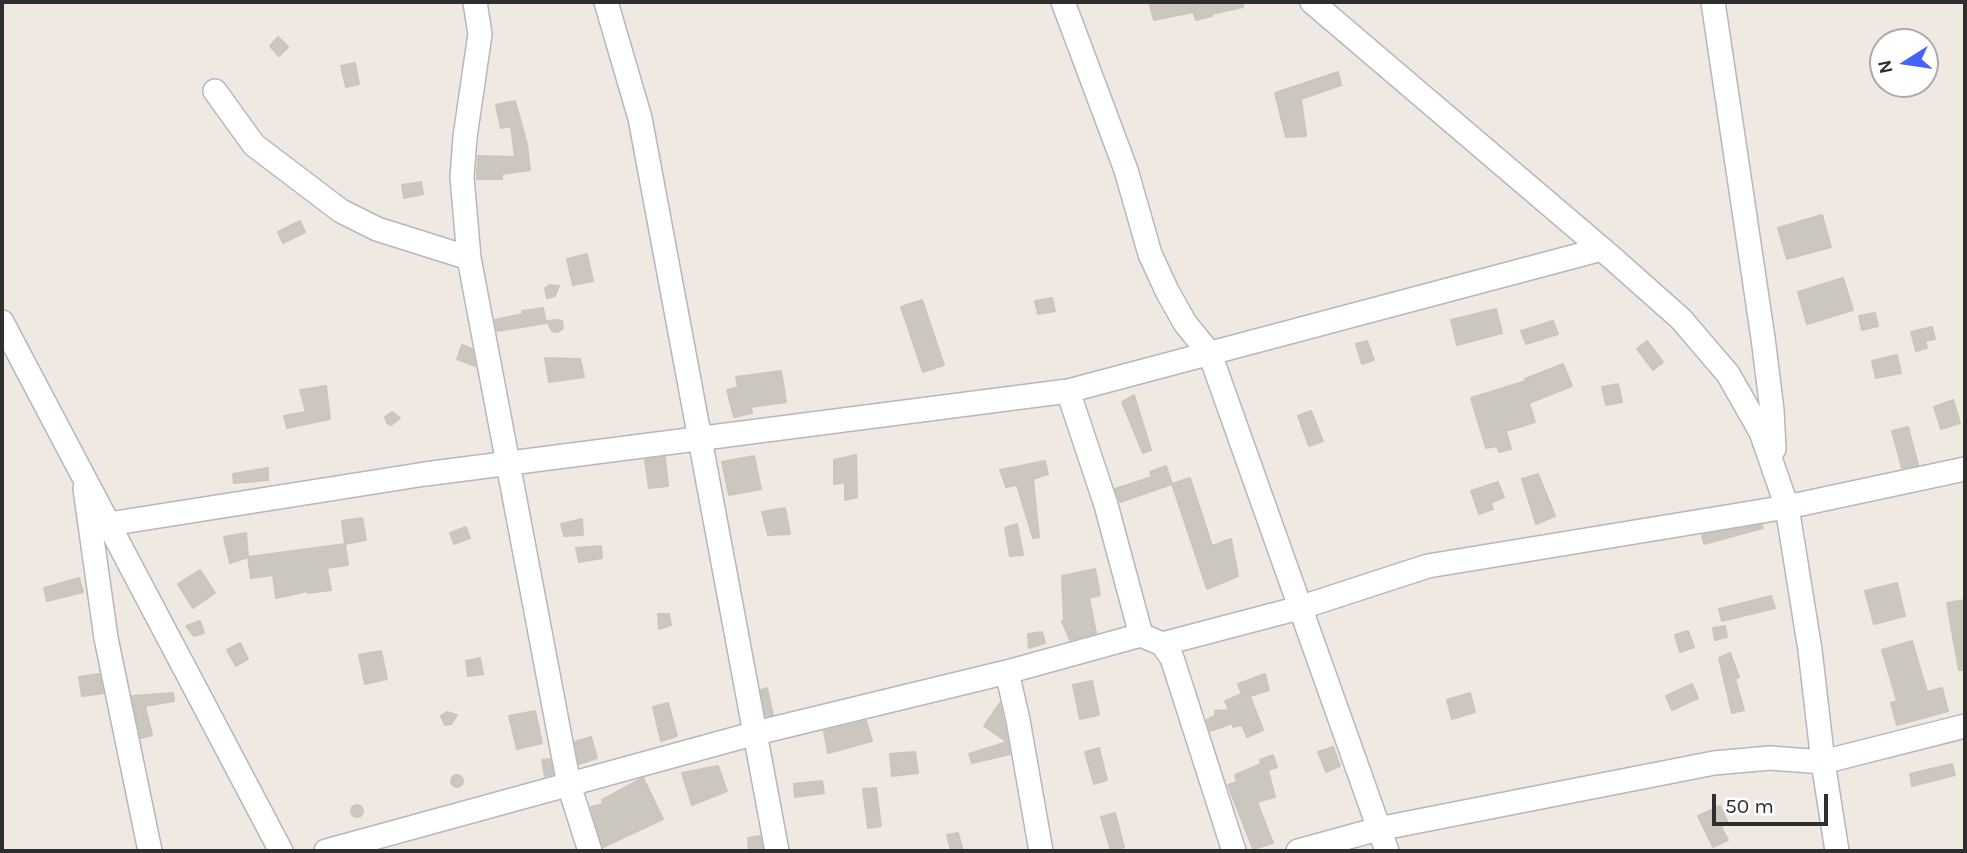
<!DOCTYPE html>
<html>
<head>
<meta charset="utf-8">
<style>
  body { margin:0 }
  #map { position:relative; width:1967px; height:853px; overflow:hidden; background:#efe9e1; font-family:Karla,sans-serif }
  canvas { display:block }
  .frame { position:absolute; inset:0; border:4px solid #2e2e2e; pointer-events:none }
  .north { position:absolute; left:1869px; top:28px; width:70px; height:70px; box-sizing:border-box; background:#fff; border:2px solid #ababab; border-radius:50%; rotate:258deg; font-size:19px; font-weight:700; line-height:28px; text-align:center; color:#2e2e2e }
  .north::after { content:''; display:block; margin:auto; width:24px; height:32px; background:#4264fb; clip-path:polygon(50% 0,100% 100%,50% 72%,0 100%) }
  .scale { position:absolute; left:1712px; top:794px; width:116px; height:32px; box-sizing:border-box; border:4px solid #2e2e2e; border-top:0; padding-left:9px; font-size:21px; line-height:24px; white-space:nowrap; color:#2e2e2e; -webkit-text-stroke:5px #fff; paint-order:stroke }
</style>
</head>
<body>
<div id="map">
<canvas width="1967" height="853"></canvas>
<div class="frame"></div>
<div class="north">N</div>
<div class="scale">50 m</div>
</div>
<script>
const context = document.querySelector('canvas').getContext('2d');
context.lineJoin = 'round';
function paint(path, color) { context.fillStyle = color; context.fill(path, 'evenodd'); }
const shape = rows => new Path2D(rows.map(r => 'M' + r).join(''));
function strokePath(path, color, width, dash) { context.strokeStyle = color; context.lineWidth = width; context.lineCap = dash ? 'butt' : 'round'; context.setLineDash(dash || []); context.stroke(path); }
const building = shape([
  [1149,2,1190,2,1193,12,1154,20,1149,2],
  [1209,2,1243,2,1243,7,1212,14,1212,16,1196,20,1191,5,1209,2],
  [278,37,288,47,279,56,270,46,278,37],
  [355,63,359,84,346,87,341,66,355,63],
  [1338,72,1341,85,1301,99,1306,136,1286,137,1275,93,1338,72],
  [515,101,527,144,530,170,502,174,502,179,477,179,478,156,515,157,511,126,501,128,496,105,515,101],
  [421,182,423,194,404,198,402,185,421,182],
  [1822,215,1831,247,1787,259,1778,228,1822,215],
  [300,221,305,232,283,243,278,232,300,221],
  [587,254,593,281,573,285,567,259,587,254],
  [1843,278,1853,310,1807,324,1798,292,1843,278],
  [550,285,559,286,555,296,547,298,545,288,550,285],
  [1052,298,1055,311,1038,314,1035,301,1052,298],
  [922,300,944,365,923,372,901,307,922,300],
  [543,308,546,323,497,331,495,320,523,314,522,311,543,308],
  [1496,309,1502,333,1457,345,1451,320,1496,309],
  [1875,313,1878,326,1862,330,1859,316,1875,313],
  [557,320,562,321,563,328,558,332,552,331,547,321,557,320],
  [1553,321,1558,334,1526,344,1521,331,1553,321],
  [1932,327,1935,339,1925,341,1927,348,1916,351,1911,332,1932,327],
  [1367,341,1374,360,1362,364,1356,344,1367,341],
  [1647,341,1663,362,1653,370,1637,349,1647,341],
  [462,345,472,349,475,366,457,359,462,345],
  [1897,355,1901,373,1876,378,1872,361,1897,355],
  [545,358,580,359,584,377,549,382,545,358],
  [1563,364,1572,386,1529,403,1535,422,1506,431,1511,449,1499,452,1497,446,1486,448,1471,398,1526,381,1525,379,1563,364],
  [781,371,786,402,751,407,752,413,734,417,727,390,738,387,736,377,781,371],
  [1618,384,1622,402,1606,405,1602,387,1618,384],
  [326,386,330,419,287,428,284,416,306,412,300,390,326,386],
  [1134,395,1151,450,1143,453,1122,402,1134,395],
  [1953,400,1960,423,1941,429,1934,407,1953,400],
  [1311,411,1323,441,1309,446,1298,416,1311,411],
  [392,412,400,418,391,425,387,423,385,417,392,412],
  [1908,427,1918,465,1902,468,1892,431,1908,427],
  [856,455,857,497,845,500,845,482,834,484,834,460,856,455],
  [754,456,761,489,729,495,722,462,754,456],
  [665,457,668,486,649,488,645,460,665,457],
  [1045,461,1048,474,1033,479,1039,537,1033,538,1017,485,1006,487,1000,470,1045,461],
  [1166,466,1172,484,1120,502,1115,489,1152,477,1150,472,1166,466],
  [268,468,268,480,234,483,233,474,268,468],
  [1538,474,1555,516,1536,524,1522,479,1538,474],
  [1190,478,1212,546,1231,539,1238,576,1207,589,1172,484,1190,478],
  [1498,482,1504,497,1491,503,1493,509,1479,514,1471,491,1498,482],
  [785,508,790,534,768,535,762,512,785,508],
  [362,518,366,540,345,544,342,521,362,518],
  [582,519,583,535,564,536,561,524,582,519],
  [1017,524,1023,555,1010,556,1005,528,1017,524],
  [1762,525,1763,528,1704,544,1702,535,1762,525],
  [466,527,470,538,454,544,450,533,466,527],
  [246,533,248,557,230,563,224,537,246,533],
  [345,544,348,565,327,568,331,590,308,593,308,591,276,598,273,575,251,578,248,557,345,544],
  [601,546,602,558,579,562,576,548,601,546],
  [1095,569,1100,595,1089,598,1096,633,1070,640,1062,621,1064,620,1062,576,1095,569],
  [200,570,215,593,193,608,178,584,200,570],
  [79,578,83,592,47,601,44,588,79,578],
  [1897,583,1905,616,1874,624,1865,591,1897,583],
  [1771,596,1775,608,1722,621,1719,609,1771,596],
  [1965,600,1965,670,1959,670,1947,603,1965,600],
  [658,614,669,614,671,625,659,629,658,614],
  [200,621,204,633,194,636,186,626,200,621],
  [1725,626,1727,637,1715,640,1713,628,1725,626],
  [1688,631,1694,647,1680,652,1675,635,1688,631],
  [1042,632,1045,643,1029,648,1028,634,1042,632],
  [1912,641,1927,692,1942,688,1948,711,1897,725,1891,703,1897,701,1882,650,1912,641],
  [240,643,248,659,236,666,227,650,240,643],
  [381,651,387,679,365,684,359,655,381,651],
  [1730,653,1739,677,1735,679,1744,710,1732,713,1719,658,1730,653],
  [480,658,483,674,468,676,466,661,480,658],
  [99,674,103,693,82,696,79,677,99,674],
  [1265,674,1269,690,1250,696,1263,730,1247,737,1242,725,1233,727,1233,723,1210,731,1207,720,1215,716,1215,711,1229,710,1225,701,1242,694,1238,684,1265,674],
  [1092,681,1099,715,1080,719,1073,685,1092,681],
  [1692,684,1698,698,1672,710,1666,696,1692,684],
  [767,688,773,715,766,716,761,690,767,688],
  [173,693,174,701,145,706,152,735,141,738,132,696,173,693],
  [1470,693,1475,712,1452,719,1447,700,1470,693],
  [668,703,677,736,661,741,653,707,668,703],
  [1000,703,1010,754,972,763,969,754,1007,742,984,726,1000,703],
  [535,711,542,743,517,749,509,716,535,711],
  [447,712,457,715,451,724,445,725,441,716,447,712],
  [866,721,872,741,828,753,824,731,866,721],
  [591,737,597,758,579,764,575,742,591,737],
  [1333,747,1340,766,1326,772,1318,752,1333,747],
  [1099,748,1107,780,1094,784,1085,752,1099,748],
  [915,752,918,773,892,776,890,754,915,752],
  [1273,755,1277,767,1268,770,1275,797,1257,802,1273,843,1253,849,1228,785,1237,782,1235,775,1261,764,1260,760,1273,755],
  [550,759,553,774,545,776,542,760,550,759],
  [1952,764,1955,775,1912,786,1910,774,1952,764],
  [718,766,727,791,692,805,682,773,718,766],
  '451 781a6 6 0 1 1 12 0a6 6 0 1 1-12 0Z',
  [643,778,663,819,603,847,591,807,603,804,602,800,643,778],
  [822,781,824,793,795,797,794,784,822,781],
  [876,788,881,826,868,828,863,789,876,788],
  '351 811a6 6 0 1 1 12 0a6 6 0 1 1-12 0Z',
  [1720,806,1728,823,1721,827,1728,840,1713,847,1698,816,1720,806],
  [1115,813,1124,847,1111,851,1101,817,1115,813],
  [958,833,963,851,951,851,947,835,958,833],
  [760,836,763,851,749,851,748,838,760,836]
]);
paint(building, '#cbc7bf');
strokePath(building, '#cbc5ba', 2);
const minor = shape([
  [606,2,640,118,777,851],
  [1063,2,1126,170,1150,254,1167,291,1185,323,1210,354,1387,851],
  [1312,2,1610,256,1681,319,1728,374,1761,432,1787,507,1810,650,1823,762,1837,851],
  [1713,2,1763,338,1772,410,1774,449],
  [215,91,254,145,341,211,377,229,469,258,462,177,465,137,480,34,475,2],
  [469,258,569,785,590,851],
  [2,322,281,851],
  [85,489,106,638,150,851],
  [109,524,425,474,1068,391],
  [1162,644,1299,608,1428,566,1787,507,1965,469],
  [1007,672,1018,720,1041,851],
  [326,851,756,733,1007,672,1141,635],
  [1234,851,1172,658,1162,644,1141,635,1106,505,1068,391,1602,249],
  [1298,851,1378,829,1714,763,1770,758,1823,762,1965,726]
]);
strokePath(minor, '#b4b7c1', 26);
strokePath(minor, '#fff', 23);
</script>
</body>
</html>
